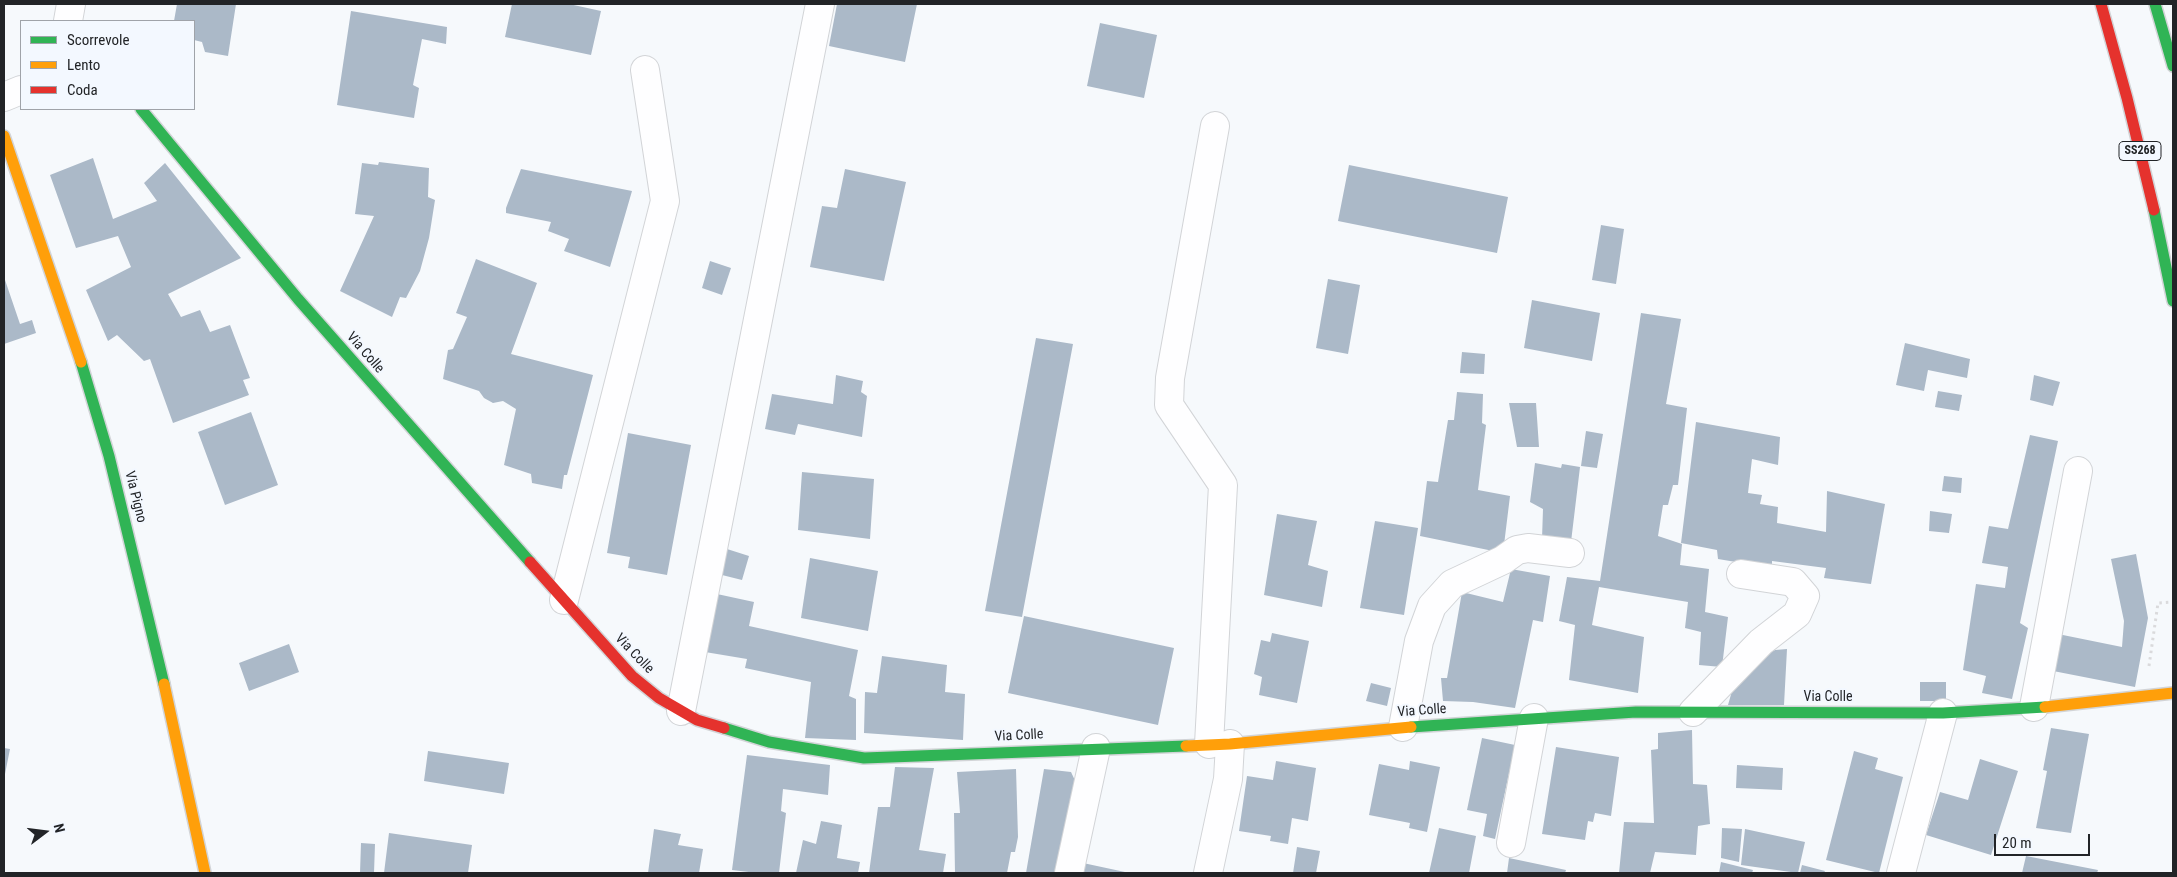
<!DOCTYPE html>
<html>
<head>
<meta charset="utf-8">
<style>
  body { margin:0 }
  #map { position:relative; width:2177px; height:877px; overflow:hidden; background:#f6f9fc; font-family:"Roboto Condensed",sans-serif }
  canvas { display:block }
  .frame { position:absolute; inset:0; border:5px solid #222427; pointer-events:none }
  .legend { position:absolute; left:20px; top:20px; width:175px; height:90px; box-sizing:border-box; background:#f3f8ff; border:1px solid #9fa3a9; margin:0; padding:6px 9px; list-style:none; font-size:15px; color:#222427 }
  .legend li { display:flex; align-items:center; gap:10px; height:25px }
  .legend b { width:25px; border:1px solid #9fa3a9 }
  .north { position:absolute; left:20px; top:807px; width:50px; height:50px; -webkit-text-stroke:4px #f3f8ff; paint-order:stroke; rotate:75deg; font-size:14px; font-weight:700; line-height:20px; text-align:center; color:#222427 }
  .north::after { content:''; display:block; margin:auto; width:18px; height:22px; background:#222427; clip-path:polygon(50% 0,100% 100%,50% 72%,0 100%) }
  .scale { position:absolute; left:1994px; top:834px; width:96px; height:22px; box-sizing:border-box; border:2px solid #222427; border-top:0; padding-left:6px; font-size:15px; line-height:18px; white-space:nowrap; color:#222427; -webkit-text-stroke:4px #f3f8ff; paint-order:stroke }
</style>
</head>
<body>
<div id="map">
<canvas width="2177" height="877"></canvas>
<div class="frame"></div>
<ul class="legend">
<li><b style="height:6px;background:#30b455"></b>Scorrevole</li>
<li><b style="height:6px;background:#ff9f0a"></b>Lento</li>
<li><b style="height:6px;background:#e5322d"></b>Coda</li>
</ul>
<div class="north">N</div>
<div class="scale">20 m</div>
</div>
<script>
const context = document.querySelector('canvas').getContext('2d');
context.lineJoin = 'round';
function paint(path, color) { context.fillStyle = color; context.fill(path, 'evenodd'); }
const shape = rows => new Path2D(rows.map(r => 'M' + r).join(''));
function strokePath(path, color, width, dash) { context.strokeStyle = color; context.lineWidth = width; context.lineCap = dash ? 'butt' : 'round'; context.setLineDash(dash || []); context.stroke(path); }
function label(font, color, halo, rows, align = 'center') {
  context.font = font + ' "Roboto Condensed",sans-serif'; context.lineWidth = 4; context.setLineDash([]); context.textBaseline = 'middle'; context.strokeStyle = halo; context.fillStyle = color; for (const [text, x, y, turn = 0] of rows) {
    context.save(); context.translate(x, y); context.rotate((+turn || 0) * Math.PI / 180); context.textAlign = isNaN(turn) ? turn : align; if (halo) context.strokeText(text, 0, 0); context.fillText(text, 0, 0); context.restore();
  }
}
paint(shape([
  [177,4,236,4,228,56,205,52,202,42,194,40,194,21,174,21],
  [512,4,569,4,601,11,591,55,505,37],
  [837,4,917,4,905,62,829,46],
  [351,11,447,27,446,44,422,39,413,85,419,88,414,118,337,105],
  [1100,23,1157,35,1144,98,1087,86],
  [93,158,113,219,157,201,144,183,165,163,241,258,168,294,181,317,200,310,210,332,230,325,250,378,243,380,249,395,173,423,150,359,144,361,117,335,108,341,86,290,131,267,118,236,76,248,50,175],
  [379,162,429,168,428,197,435,200,429,238,420,271,406,298,400,297,392,317,340,291,374,216,355,214,362,163,378,165],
  [1349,165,1508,197,1497,253,1338,221],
  [521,169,632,191,610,267,564,251,569,239,548,231,551,222,506,213,506,208],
  [845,169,906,182,884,281,810,267,822,206,837,208],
  [1601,225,1624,229,1616,284,1592,280],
  [476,259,537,283,511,354,593,375,567,475,564,475,562,489,532,483,531,474,504,465,516,409,503,401,493,403,484,398,479,391,443,379,448,350,453,349,467,317,456,313],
  [710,261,731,268,722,295,702,288],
  [4,277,20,324,32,320,36,333,4,344],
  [1328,279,1360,285,1348,354,1316,348],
  [1532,300,1600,313,1592,361,1524,348],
  [1641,313,1681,319,1666,404,1687,408,1678,485,1673,485,1668,505,1663,505,1658,536,1682,544,1680,565,1709,569,1705,612,1728,617,1722,667,1699,665,1701,632,1685,628,1688,602,1599,587,1592,625,1644,637,1638,693,1569,680,1575,625,1559,621,1567,577,1600,581],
  [1036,338,1073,344,1022,617,985,611],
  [1905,343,1970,359,1967,378,1928,370,1924,391,1896,385],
  [1462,352,1485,354,1484,374,1460,373],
  [836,375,863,381,861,392,867,396,862,437,798,424,795,435,765,429,772,394,833,404],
  [2034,375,2060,382,2053,406,2030,400],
  [1938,391,1962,395,1959,411,1935,407],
  [1457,392,1483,394,1482,423,1486,425,1478,490,1510,496,1503,553,1420,536,1427,481,1438,482,1448,420,1454,420],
  [1509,403,1536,403,1539,447,1517,447],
  [251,412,278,485,225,505,198,432],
  [1696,422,1780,437,1778,465,1752,459,1748,493,1762,495,1760,504,1778,507,1777,523,1826,532,1827,491,1885,504,1871,584,1824,578,1826,568,1772,561,1772,568,1718,559,1717,550,1681,543],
  [1586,431,1603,434,1597,468,1581,466],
  [628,433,691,445,667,575,628,568,630,557,607,553],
  [2030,435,2058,441,2020,623,2028,628,2012,699,1982,693,1986,676,1963,670,1976,584,2005,588,2008,567,1982,563,1989,526,2008,529],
  [1535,463,1561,468,1562,464,1580,467,1571,542,1542,539,1543,509,1530,502],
  [802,472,874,479,870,539,798,530],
  [1944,476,1962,478,1961,493,1942,491],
  [1930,511,1952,514,1949,533,1929,531],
  [1277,514,1317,521,1308,565,1328,571,1322,607,1264,595],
  [1375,521,1418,528,1404,615,1360,608],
  [727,549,749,556,742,580,722,575],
  [2136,554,2148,618,2135,687,2048,670,2053,633,2122,647,2124,621,2111,559],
  [810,558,878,571,868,631,801,618],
  [1511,569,1550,576,1543,622,1533,620,1515,708,1473,702,1443,701,1441,678,1447,678,1462,592,1503,602],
  [717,594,754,602,749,626,858,650,849,696,856,699,856,740,805,738,811,682,745,668,747,659,705,652],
  [1024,616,1174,648,1158,725,1008,693],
  [1272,633,1309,641,1297,703,1259,695,1262,677,1254,674,1261,640,1270,642],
  [289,644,299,672,249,691,239,663],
  [1787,649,1784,705,1728,705,1734,684,1759,659,1775,650],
  [882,656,947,665,945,692,965,694,963,740,864,733,865,692,877,693],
  [1920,682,1946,682,1946,701,1920,701],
  [1371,683,1391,688,1387,706,1366,701],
  [2051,728,2089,734,2071,833,2036,828,2047,771,2043,770],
  [1692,730,1693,784,1707,785,1710,824,1698,826,1696,855,1655,852,1650,873,1619,873,1624,822,1654,823,1651,750,1658,749,1658,733],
  [1482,738,1515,745,1495,839,1483,836,1487,814,1467,810],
  [1556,747,1619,757,1611,816,1595,813,1593,822,1588,821,1585,840,1542,834],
  [4,748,10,749,5,774,4,773],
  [428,751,509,763,504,794,424,781],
  [1854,751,1878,758,1875,769,1903,777,1879,873,1826,860],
  [747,755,830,765,828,795,783,789,781,811,786,813,779,873,757,873,732,870],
  [1980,759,2018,771,1991,855,1926,835,1940,792,1968,800],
  [1276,761,1316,768,1308,821,1292,818,1288,844,1270,841,1271,836,1239,831,1247,776,1273,780],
  [1410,761,1440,767,1427,832,1409,828,1410,823,1369,815,1379,764,1409,770],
  [1737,765,1783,768,1782,790,1736,788],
  [895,767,934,768,919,850,946,854,943,873,869,873,878,807,890,807],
  [1016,769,1018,837,1015,852,1011,852,1007,873,955,873,954,813,960,813,957,772],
  [1044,769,1071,772,1078,787,1060,873,1026,873],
  [821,821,842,825,837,858,860,862,858,873,796,873,803,840,816,844],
  [1439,828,1476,836,1469,873,1429,873],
  [1722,828,1742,829,1739,862,1721,858],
  [654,829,681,834,678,845,703,849,699,873,648,873],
  [1745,829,1805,842,1798,873,1741,865],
  [389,833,472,845,468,873,384,873],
  [361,843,375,844,374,873,360,873],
  [1297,847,1320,851,1316,873,1293,873],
  [2026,856,2098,870,2097,873,2022,873],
  [1509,858,1566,870,1565,873,1507,873],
  [1721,862,1753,870,1752,873,1719,873],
  [1083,863,1125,872,1125,873,1080,873],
  [1802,865,1825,871,1824,873,1800,873]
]), '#abb9c8');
const street = shape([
  [68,21,71,4],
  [4,97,21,90],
  [564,600,665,201,645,70],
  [2034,707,2078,471],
  [681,711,820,4],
  [1693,712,1761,642,1797,614,1805,596,1793,582,1741,574],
  [1403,727,1419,641,1432,606,1452,584,1503,560,1517,550,1528,548,1570,553],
  [1209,744,1223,485,1169,405,1170,378,1215,126],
  [1511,843,1534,718],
  [1069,873,1096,748],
  [1208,873,1228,779,1230,744],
  [1901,873,1943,713]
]);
const fast = shape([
  [2155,4,2173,66],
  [141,109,298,299,530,562],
  [2154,210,2173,301],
  [81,362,109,456,164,684],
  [1411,727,1636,712,1943,713,2045,707],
  [724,728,769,742,864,758,1186,746]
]);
const slow = shape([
  [4,136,81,362],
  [164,684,205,873],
  [2045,707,2173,693],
  [1186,746,1230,744,1411,727]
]);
const jam = shape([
  [2101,4,2127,98,2154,210],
  [530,562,632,676,659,698,697,720,724,728]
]);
strokePath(street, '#d2d4d7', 30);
strokePath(fast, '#d2d4d7', 14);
strokePath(slow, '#d2d4d7', 14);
strokePath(jam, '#d2d4d7', 14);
strokePath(shape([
  [2149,666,2158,603,2173,602]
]), '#dadadc', 3, [2.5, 4]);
strokePath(street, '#fefeff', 28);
strokePath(fast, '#30b455', 11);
strokePath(slow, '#ff9f0a', 11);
strokePath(jam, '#e5322d', 11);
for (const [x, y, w] of [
  [2140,151,42]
]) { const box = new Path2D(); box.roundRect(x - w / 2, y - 9.5, w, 19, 4); context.fillStyle = '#f3f8ff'; context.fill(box); strokePath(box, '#222427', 1); }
label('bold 12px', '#222427', null, [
  ["SS268",2140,151]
]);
label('14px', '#222427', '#f3f8ff', [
  ["Via Colle",365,353,49],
  ["Via Pigno",135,497,76],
  ["Via Colle",634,654,46],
  ["Via Colle",1828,697],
  ["Via Colle",1422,711,-4],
  ["Via Colle",1019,736,-3]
]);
</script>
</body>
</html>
